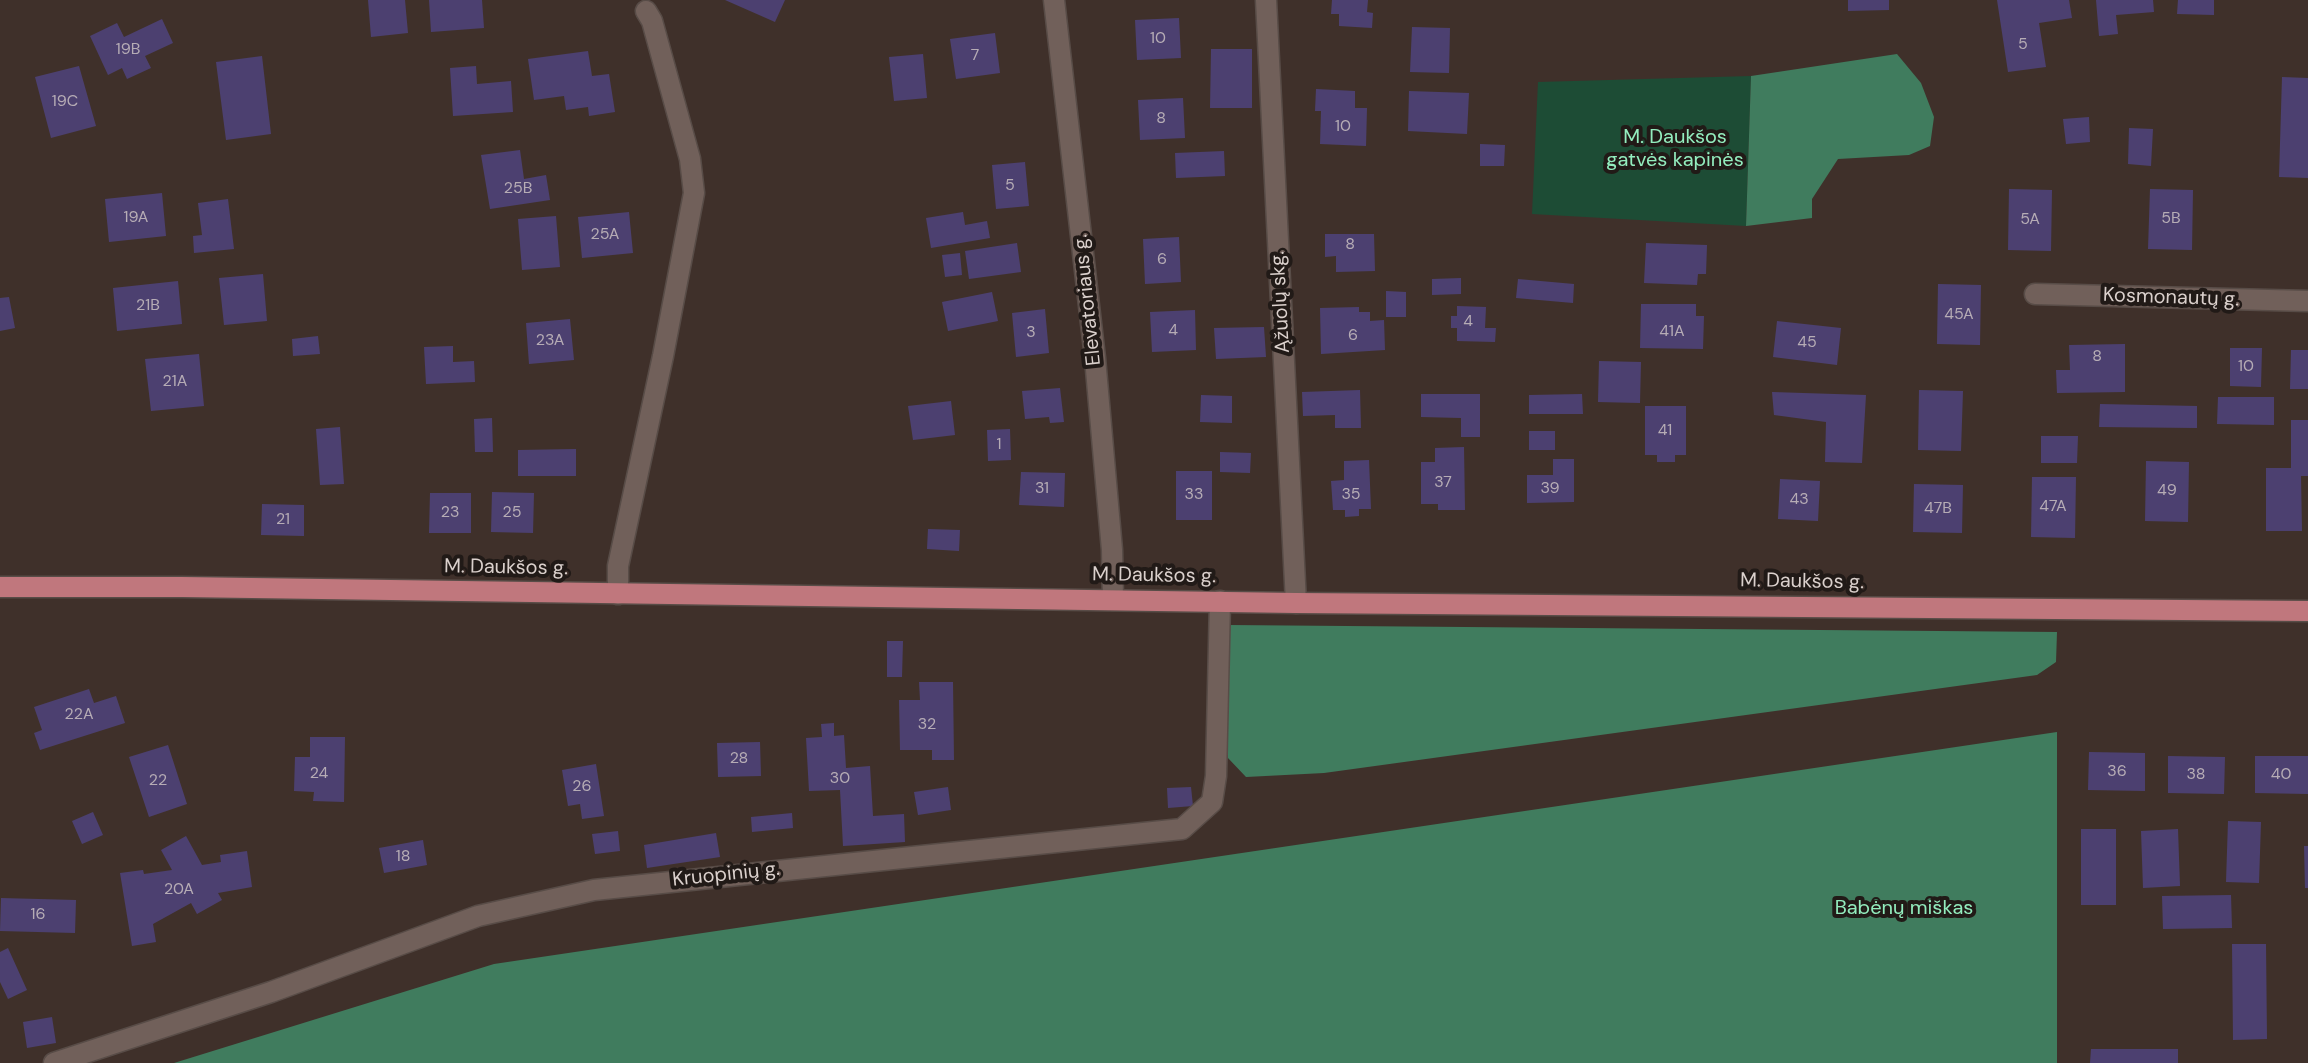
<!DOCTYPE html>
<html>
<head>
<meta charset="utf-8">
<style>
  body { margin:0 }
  canvas { display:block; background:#3f302a }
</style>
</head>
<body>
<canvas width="2308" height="1063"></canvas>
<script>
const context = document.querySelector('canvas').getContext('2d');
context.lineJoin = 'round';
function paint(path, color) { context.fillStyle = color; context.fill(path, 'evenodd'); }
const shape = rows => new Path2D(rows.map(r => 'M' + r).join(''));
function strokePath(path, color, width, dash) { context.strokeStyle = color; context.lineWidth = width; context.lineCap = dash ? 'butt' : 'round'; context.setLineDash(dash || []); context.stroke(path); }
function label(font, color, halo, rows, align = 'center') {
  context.font = font + ' "DM Sans",sans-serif'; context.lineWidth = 8; context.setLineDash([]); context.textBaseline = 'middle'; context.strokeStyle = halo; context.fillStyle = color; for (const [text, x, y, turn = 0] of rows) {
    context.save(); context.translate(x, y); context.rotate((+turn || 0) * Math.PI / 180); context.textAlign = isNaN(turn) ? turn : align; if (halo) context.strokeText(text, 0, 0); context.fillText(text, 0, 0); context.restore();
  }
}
paint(shape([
  [1751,76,1746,226,1532,214,1538,82]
]), '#1d4c35');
paint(shape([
  [1897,54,1921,83,1934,117,1930,146,1909,155,1838,159,1812,199,1812,218,1746,226,1751,76],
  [1228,625,2057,632,2056,662,2037,675,1324,773,1246,777,1228,758],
  [2057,732,2057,1063,174,1063,494,964]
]), '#407c5e');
paint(shape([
  [368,0,405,0,408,33,371,37],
  [429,0,482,0,484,28,431,32],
  [725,0,785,0,775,22],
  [1332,0,1368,0,1367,12,1373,13,1372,28,1339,26,1339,14,1331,14],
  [1848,0,1889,0,1889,10,1848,11],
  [1997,0,2069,0,2072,18,2039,23,2046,67,2008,72],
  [2096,0,2153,0,2154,12,2116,15,2118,34,2099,36],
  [2178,0,2214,0,2214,15,2177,14],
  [1179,18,1181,58,1137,60,1135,20],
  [162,19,173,43,145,56,151,68,127,79,122,68,108,75,90,36,117,23,124,37],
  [1412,27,1450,28,1449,73,1410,72],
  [995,33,1000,73,956,79,950,39],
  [1211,49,1252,49,1252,108,1210,108],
  [588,51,592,76,609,74,615,112,589,116,588,107,566,110,564,96,534,100,528,59],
  [923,54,927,98,894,101,889,57],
  [262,56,271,134,226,140,216,62],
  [79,66,96,126,51,138,35,77],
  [476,66,477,84,511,81,513,112,453,116,450,68],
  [2282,77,2308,78,2308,178,2279,177],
  [1316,89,1355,91,1355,108,1367,108,1366,146,1320,144,1321,111,1315,111],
  [1409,91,1469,93,1467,134,1408,131],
  [1183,98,1185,138,1140,140,1138,100],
  [2089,117,2090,142,2066,144,2063,119],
  [2129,128,2153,129,2151,166,2128,164],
  [1480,144,1505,145,1504,166,1480,166],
  [520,150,524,179,546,175,550,200,490,209,481,155],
  [1224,151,1225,176,1176,178,1175,153],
  [1025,162,1029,206,996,209,992,165],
  [2009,189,2052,190,2051,251,2008,250],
  [2150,189,2193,190,2192,250,2148,249],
  [162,193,166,236,109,242,105,199],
  [228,199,234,249,194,253,193,236,202,235,198,203],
  [629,212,633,253,582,258,578,217],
  [963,212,965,225,987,221,990,238,931,248,926,218],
  [556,216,560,267,522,270,518,219],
  [1325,234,1374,234,1375,271,1336,272,1336,256,1325,257],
  [1179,237,1181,282,1145,284,1143,239],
  [1017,243,1021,272,969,279,965,251],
  [1646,243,1707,245,1706,274,1698,274,1697,285,1644,283],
  [960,253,962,275,945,277,942,255],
  [263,274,267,321,224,325,219,278],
  [1461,278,1461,294,1432,295,1432,279],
  [1518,279,1574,284,1573,303,1516,298],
  [178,281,182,324,117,331,113,288],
  [1938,284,1981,285,1980,345,1937,344],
  [1386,291,1406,292,1406,317,1386,317],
  [992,292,998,321,948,331,942,302],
  [9,297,15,328,0,331,0,298],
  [1641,304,1696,304,1696,316,1704,316,1703,349,1640,348],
  [1457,306,1486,307,1485,328,1496,328,1495,342,1457,341,1457,328,1451,328,1451,316,1457,316],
  [1359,307,1359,312,1370,312,1370,321,1384,320,1385,350,1321,354,1320,308],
  [1045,309,1049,353,1016,357,1012,313],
  [1195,310,1196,350,1152,352,1150,312],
  [570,319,574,360,529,364,526,323],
  [1777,321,1841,328,1837,365,1773,357],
  [1264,327,1266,357,1216,359,1214,328],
  [318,336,320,354,293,356,292,339],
  [2125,344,2125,392,2057,393,2056,370,2070,370,2069,345],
  [453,346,453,362,474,361,475,382,426,384,424,347],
  [2230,348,2262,348,2261,387,2230,386],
  [2291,350,2308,350,2308,389,2290,389],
  [199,354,204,406,151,411,145,359],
  [1599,361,1641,362,1640,403,1598,402],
  [1060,388,1064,422,1050,423,1049,417,1025,419,1022,391],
  [1360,390,1361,428,1335,428,1335,415,1303,416,1302,392],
  [1919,390,1963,391,1961,451,1918,450],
  [1772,392,1866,395,1862,463,1825,462,1826,422,1774,415],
  [1421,394,1480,394,1480,437,1461,437,1461,418,1421,417],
  [1582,394,1583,414,1529,414,1529,395],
  [1201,395,1232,396,1232,423,1200,422],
  [2218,397,2274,397,2274,425,2217,424],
  [951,401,955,435,913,440,908,406],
  [2100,404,2197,406,2197,428,2099,427],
  [1645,406,1686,406,1686,455,1675,455,1675,462,1657,462,1657,455,1645,455],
  [492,418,493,452,475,452,474,419],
  [2291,420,2308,420,2308,476,2301,476,2302,531,2266,531,2266,468,2291,468],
  [340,427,344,484,320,485,316,429],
  [1010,429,1011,460,988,461,987,430],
  [1529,431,1555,431,1555,450,1529,450],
  [2041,436,2078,436,2077,463,2041,463],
  [1464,447,1465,510,1438,510,1438,504,1421,504,1421,462,1435,462,1435,448],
  [576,449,576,476,518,476,518,450],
  [1220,452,1251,453,1250,473,1220,472],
  [1553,459,1574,459,1574,502,1527,503,1527,475,1553,475],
  [1369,460,1371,509,1359,509,1359,516,1345,517,1345,510,1333,510,1331,481,1344,480,1344,461],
  [2146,461,2189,462,2188,522,2145,521],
  [1176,471,1212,471,1212,520,1176,520],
  [1021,472,1065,473,1064,507,1019,505],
  [2032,477,2076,477,2075,538,2031,537],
  [1780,479,1820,481,1818,521,1778,519],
  [1914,484,1963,485,1962,533,1913,532],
  [492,492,534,493,533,533,491,532],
  [430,493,471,493,471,533,429,533],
  [262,504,304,505,304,536,261,535],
  [928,529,960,530,959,551,927,549],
  [887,641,903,641,902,677,887,677],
  [919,682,953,682,954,760,932,760,932,750,900,750,899,700,920,700],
  [89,689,94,703,116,696,125,723,40,750,34,733,42,730,34,707],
  [834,723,834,736,844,735,846,768,870,766,873,816,904,814,905,842,843,846,840,790,809,791,806,738,822,737,821,724],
  [310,737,345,737,344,802,313,801,314,792,294,791,295,757,310,757],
  [760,742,761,776,718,777,717,743],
  [168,745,187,804,149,817,129,757],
  [2089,752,2145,753,2145,791,2088,790],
  [2168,756,2225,757,2224,794,2168,793],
  [2255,756,2308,756,2308,794,2255,793],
  [596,764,604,816,582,819,580,804,568,806,562,770],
  [948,787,951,810,918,815,914,792],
  [1191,787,1193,806,1168,808,1167,788],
  [93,812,103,835,82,844,72,821],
  [792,813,793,828,752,832,751,817],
  [2228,821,2261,822,2259,883,2226,882],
  [2081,829,2116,829,2116,905,2081,905],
  [2178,829,2180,886,2143,888,2141,831],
  [618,831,620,851,595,854,592,834],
  [716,833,720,857,647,868,644,845],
  [186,836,202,865,221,862,220,855,247,851,252,887,218,893,222,900,197,914,191,903,153,924,156,942,132,946,120,873,143,870,144,874,172,870,161,850],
  [423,840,427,865,384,873,379,848],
  [2304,846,2308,846,2308,888,2305,888],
  [2231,895,2232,928,2163,929,2162,896],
  [1,898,76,900,75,933,0,931],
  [2232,944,2266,944,2267,1039,2233,1040],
  [8,948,27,990,8,999,0,982,0,952],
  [52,1017,56,1043,27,1048,23,1022],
  [2091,1049,2178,1049,2178,1063,2090,1063]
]), '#4c4070');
const minor = shape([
  [1054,0,1095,358,1112,550,1113,600],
  [1266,0,1296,603],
  [2035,294,2308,301],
  [618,594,618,566,663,356,694,193,690,159,652,21,646,11],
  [54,1063,271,992,478,916,594,890,1182,829,1212,802,1216,776,1220,601]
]);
const primary = shape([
  [0,587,182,587,1296,603,2308,611]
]);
strokePath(minor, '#584c47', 23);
strokePath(primary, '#584c47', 23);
strokePath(minor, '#71605a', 20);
strokePath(primary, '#c0777d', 20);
label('16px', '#b6acb5', null, [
  ["10",1158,39],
  ["5",2023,45],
  ["19B",128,50],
  ["7",975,56],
  ["19C",65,102],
  ["8",1161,119],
  ["10",1343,127],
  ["5",1010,186],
  ["25B",518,189],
  ["19A",136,218],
  ["5B",2171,219],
  ["5A",2030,220],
  ["25A",605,235],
  ["8",1350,245],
  ["6",1162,260],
  ["21B",148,306],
  ["45A",1959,315],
  ["4",1468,322],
  ["4",1173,331],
  ["41A",1672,332],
  ["3",1031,333],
  ["6",1353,336],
  ["23A",550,341],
  ["45",1807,343],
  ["8",2097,357],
  ["10",2246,367],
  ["21A",175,382],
  ["41",1665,431],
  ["1",999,445],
  ["37",1443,483],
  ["31",1042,489],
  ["39",1550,489],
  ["49",2167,491],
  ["33",1194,495],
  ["35",1351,495],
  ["43",1799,500],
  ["47A",2053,507],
  ["47B",1938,509],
  ["23",450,513],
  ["25",512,513],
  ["21",283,520],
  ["22A",79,715],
  ["32",927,725],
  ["28",739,759],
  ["36",2117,772],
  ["24",319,774],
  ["38",2196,775],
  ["40",2281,775],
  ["30",840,779],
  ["22",158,781],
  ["26",582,787],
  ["18",403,857],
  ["20A",179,890],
  ["16",38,915]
]);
label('20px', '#93edbe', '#211a17', [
  ["M. Daukšos",1675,138],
  ["gatvės kapinės",1675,161],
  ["Babėnų miškas",1904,909]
]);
label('20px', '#dad0cc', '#211a17', [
  ["Kosmonautų g.",2171,298,2],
  ["Elevatoriaus g.",1088,300,-96],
  ["Ąžuolų skg.",1281,302,-93],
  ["M. Daukšos g.",506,568,1],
  ["M. Daukšos g.",1154,576,1],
  ["M. Daukšos g.",1802,582,1],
  ["Kruopinių g.",726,875,-6]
]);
</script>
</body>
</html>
